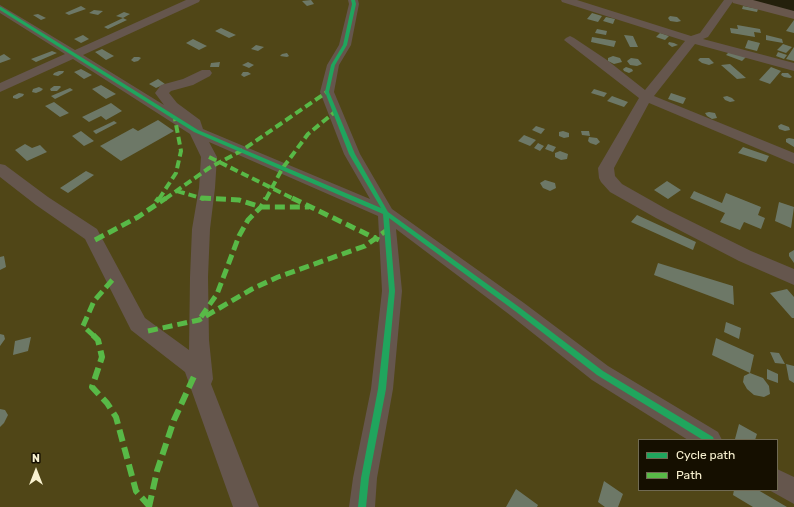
<!DOCTYPE html>
<html>
<head>
<meta charset="utf-8">
<style>
  body { margin:0 }
  #map { position:relative; width:794px; height:507px; overflow:hidden; background:#24200c; font-family:Rubik,sans-serif }
  canvas { display:block }
  .legend { position:absolute; left:638px; top:439px; width:140px; height:52px; box-sizing:border-box; background:#150f00; border:1px solid #706a53; margin:0; padding:5px 7px; list-style:none; font-size:12px; color:#f9f2d0 }
  .legend li { display:flex; align-items:center; gap:8px; height:20px }
  .legend b { width:20px; border:1px solid #706a53 }
  .north { position:absolute; left:16px; top:451px; width:40px; height:40px; -webkit-text-stroke:3px #150f00; paint-order:stroke; rotate:0deg; font-size:11px; font-weight:700; line-height:16px; text-align:center; color:#f9f2d0 }
  .north::after { content:''; display:block; margin:auto; width:14px; height:18px; background:#f9f2d0; clip-path:polygon(50% 0,100% 100%,50% 72%,0 100%) }
</style>
</head>
<body>
<div id="map">
<canvas width="794" height="507"></canvas>
<ul class="legend">
<li><b style="height:5px;background:#20a55d"></b>Cycle path</li>
<li><b style="height:5px;background:#58b947"></b>Path</li>
</ul>
<div class="north">N</div>
</div>
<script>
const context = document.querySelector('canvas').getContext('2d');
context.lineJoin = 'round';
function paint(path, color) { context.fillStyle = color; context.fill(path, 'evenodd'); }
const shape = rows => new Path2D(rows.map(r => 'M' + r).join(''));
function strokePath(path, color, width, dash) { context.strokeStyle = color; context.lineWidth = width; context.lineCap = dash ? 'butt' : 'round'; context.setLineDash(dash || []); context.stroke(path); }
paint(shape([
  [0,0,738,0,794,15,794,507,0,507],
  [639,440,777,440,777,490,639,490]
]), '#504617');
paint(shape([
  [311,0,314,4,307,6,302,1],
  [81,6,86,9,69,15,65,13],
  [743,6,758,9,757,12,742,9],
  [94,10,103,11,98,15,89,13],
  [124,12,130,14,123,18,116,16],
  [592,13,602,16,598,22,587,19],
  [38,14,46,18,41,20,33,15],
  [670,16,677,17,681,21,677,22,670,21,668,18],
  [606,17,615,19,613,24,603,21],
  [123,18,127,20,108,29,104,27],
  [794,20,794,33,786,31],
  [737,25,760,29,761,33,754,32,755,37,731,33,730,28,738,29],
  [221,28,236,35,229,38,215,31],
  [597,29,607,31,606,35,595,33],
  [660,33,669,36,665,40,656,37],
  [83,35,89,39,81,43,74,39],
  [624,35,633,36,638,47,630,47],
  [766,35,782,39,783,43,766,40],
  [592,37,616,41,614,47,591,42],
  [193,39,207,46,199,50,186,43],
  [748,40,760,43,757,51,745,48],
  [669,42,674,43,678,45,672,47,668,44],
  [783,44,792,47,786,53,777,50],
  [256,45,264,47,258,51,251,49],
  [794,47,794,61,786,59],
  [102,49,107,52,114,56,106,60,95,52],
  [52,51,57,53,36,62,31,59],
  [730,51,746,57,742,61,726,55],
  [778,52,787,55,784,59,776,56],
  [287,53,289,56,287,57,280,56,282,54],
  [4,54,11,59,0,63,0,56],
  [613,56,620,58,622,62,614,64,608,61,608,58],
  [139,57,141,58,138,61,134,62,131,60,134,57],
  [631,58,638,59,642,64,637,66,630,65,627,61],
  [700,58,709,58,714,63,709,65,702,63,698,60],
  [220,62,219,67,210,67,211,63],
  [248,62,254,65,249,68,242,65],
  [730,64,746,78,737,79,721,65],
  [626,67,632,69,633,71,629,73,624,71,623,69],
  [771,67,781,71,770,84,759,80],
  [81,69,92,75,84,79,74,72],
  [59,71,64,71,63,73,58,76,53,75,54,73],
  [243,72,248,72,251,74,244,77,241,75],
  [782,73,788,73,792,77,790,78,784,77,781,75],
  [158,79,165,84,156,88,149,84],
  [101,85,116,94,106,99,92,89],
  [54,86,60,86,61,87,57,91,51,91,50,89],
  [39,87,43,89,41,91,36,93,32,92,33,89],
  [70,88,73,90,55,99,51,96],
  [594,89,607,93,604,97,591,93],
  [19,93,24,94,23,96,17,99,13,98,13,96],
  [671,93,686,98,683,104,668,99],
  [612,96,628,102,624,107,607,101],
  [727,96,732,98,735,101,730,102,725,100,723,97],
  [54,102,69,113,60,117,45,106],
  [111,103,122,111,106,120,101,116,89,122,82,117],
  [709,112,715,113,717,118,712,119,707,116,705,113],
  [158,120,174,131,121,161,100,146,133,128,138,131],
  [114,121,117,123,96,134,93,131],
  [781,124,789,127,790,130,785,131,779,129,778,126],
  [536,126,545,129,541,134,532,130],
  [81,131,94,141,84,146,72,136],
  [563,131,569,133,569,137,564,138,559,136,559,132],
  [581,131,589,131,590,136,582,135],
  [524,135,536,140,530,146,518,141],
  [589,137,597,138,600,142,596,145,590,143,588,141],
  [789,138,794,139,794,147,786,142,786,139],
  [538,143,544,146,540,151,534,148],
  [25,144,32,148,40,145,47,152,27,161,15,150],
  [548,144,556,147,553,152,545,149],
  [743,147,769,156,766,162,738,153],
  [560,151,568,154,567,159,561,160,555,157,555,153],
  [86,171,94,175,68,193,60,188],
  [545,180,555,183,556,188,550,191,543,188,540,183],
  [667,181,681,190,668,199,654,190],
  [694,191,722,203,726,193,761,207,758,215,765,218,761,229,744,222,740,230,720,222,725,213,690,198],
  [779,202,794,207,791,228,775,221],
  [637,215,696,242,693,250,631,222],
  [794,250,794,263,789,256,789,253],
  [4,256,6,267,0,270,0,257],
  [658,263,733,286,734,305,654,275],
  [787,289,794,297,794,318,792,318,770,293],
  [726,322,741,328,739,339,724,332],
  [0,334,4,335,5,339,0,346],
  [31,337,28,351,13,355,15,341],
  [716,338,754,355,750,373,763,378,769,386,770,394,764,397,754,395,747,389,743,382,744,376,750,373,712,355],
  [770,352,779,353,785,364,775,363],
  [786,364,794,366,794,383,789,380],
  [767,369,778,374,778,383,767,379],
  [0,409,5,410,8,415,4,423,0,427],
  [739,424,757,434,755,440,735,439],
  [604,481,623,494,618,507,605,507,598,502],
  [516,489,538,505,537,507,506,507],
  [734,490,758,490,787,507,753,507,733,495]
]), '#6d7867');
paint(shape([
  [186,0,200,0,199,2,83,55,164,105,155,93,161,85,183,79,202,70,210,70,212,73,210,76,193,85,171,91,169,93,177,103,200,120,203,129,370,199,344,154,320,92,327,65,339,45,349,4,348,0,358,0,359,4,351,45,339,65,334,92,360,154,392,209,524,303,608,366,718,432,722,440,688,440,592,380,510,315,396,229,402,291,393,389,377,478,375,507,349,507,353,478,371,389,382,291,378,216,209,142,217,157,215,188,210,229,208,277,209,340,213,379,211,384,259,507,233,507,185,372,131,330,85,239,36,205,0,177,0,164,5,165,48,197,97,229,145,318,189,350,190,277,192,229,199,188,201,157,190,134,73,59,0,92,0,83,65,54,0,13,0,5,75,50,186,0],
  [561,0,577,0,691,36,700,33,724,0,734,0,708,37,703,39,794,63,794,71,695,44,654,96,794,153,794,164,649,103,614,168,615,176,622,184,668,210,751,251,794,269,794,285,739,261,656,218,610,192,601,182,599,178,598,168,639,98,564,40,566,38,570,36,574,38,607,60,645,90,685,41,562,2,561,0],
  [777,469,794,477,794,504,769,490,777,490,777,469]
]), '#65564d');
paint(shape([
  [732,0,753,0,794,11,794,19,733,3,732,0]
]), '#68574c');
strokePath(shape([
  [209,157,294,199],
  [177,191,204,199],
  [159,199,176,173,181,151,175,119],
  [165,199,209,168,241,151,327,92],
  [266,199,282,169,308,134,336,111]
]), '#58b947', 4, [8, 4]);
strokePath(shape([
  [201,198,239,200,261,207,309,207],
  [292,198,379,240],
  [156,202,159,198],
  [95,240,138,217,166,198],
  [201,317,217,294,239,236,248,220,261,207,266,198],
  [148,331,199,320,252,289,278,277,365,246,387,230],
  [94,336,83,326,94,301,114,278]
]), '#58b947', 5, [10, 5]);
strokePath(shape([
  [93,335,98,340,102,357,92,387,107,403,116,417,136,491,150,507],
  [149,507,157,471,174,420,196,372]
]), '#58b947', 6, [12, 6]);
paint(shape([
  [351,0,355,0,356,4,347,45,335,65,329,92,355,154,388,212,519,307,603,371,713,437,714,440,703,440,597,375,515,311,389,218,395,291,386,389,369,478,366,507,358,507,361,478,378,389,389,291,383,214,194,132,0,10,0,7,1,7,198,130,381,208,349,154,325,92,331,65,343,45,352,4,351,0]
]), '#20a55d');
</script>
</body>
</html>
